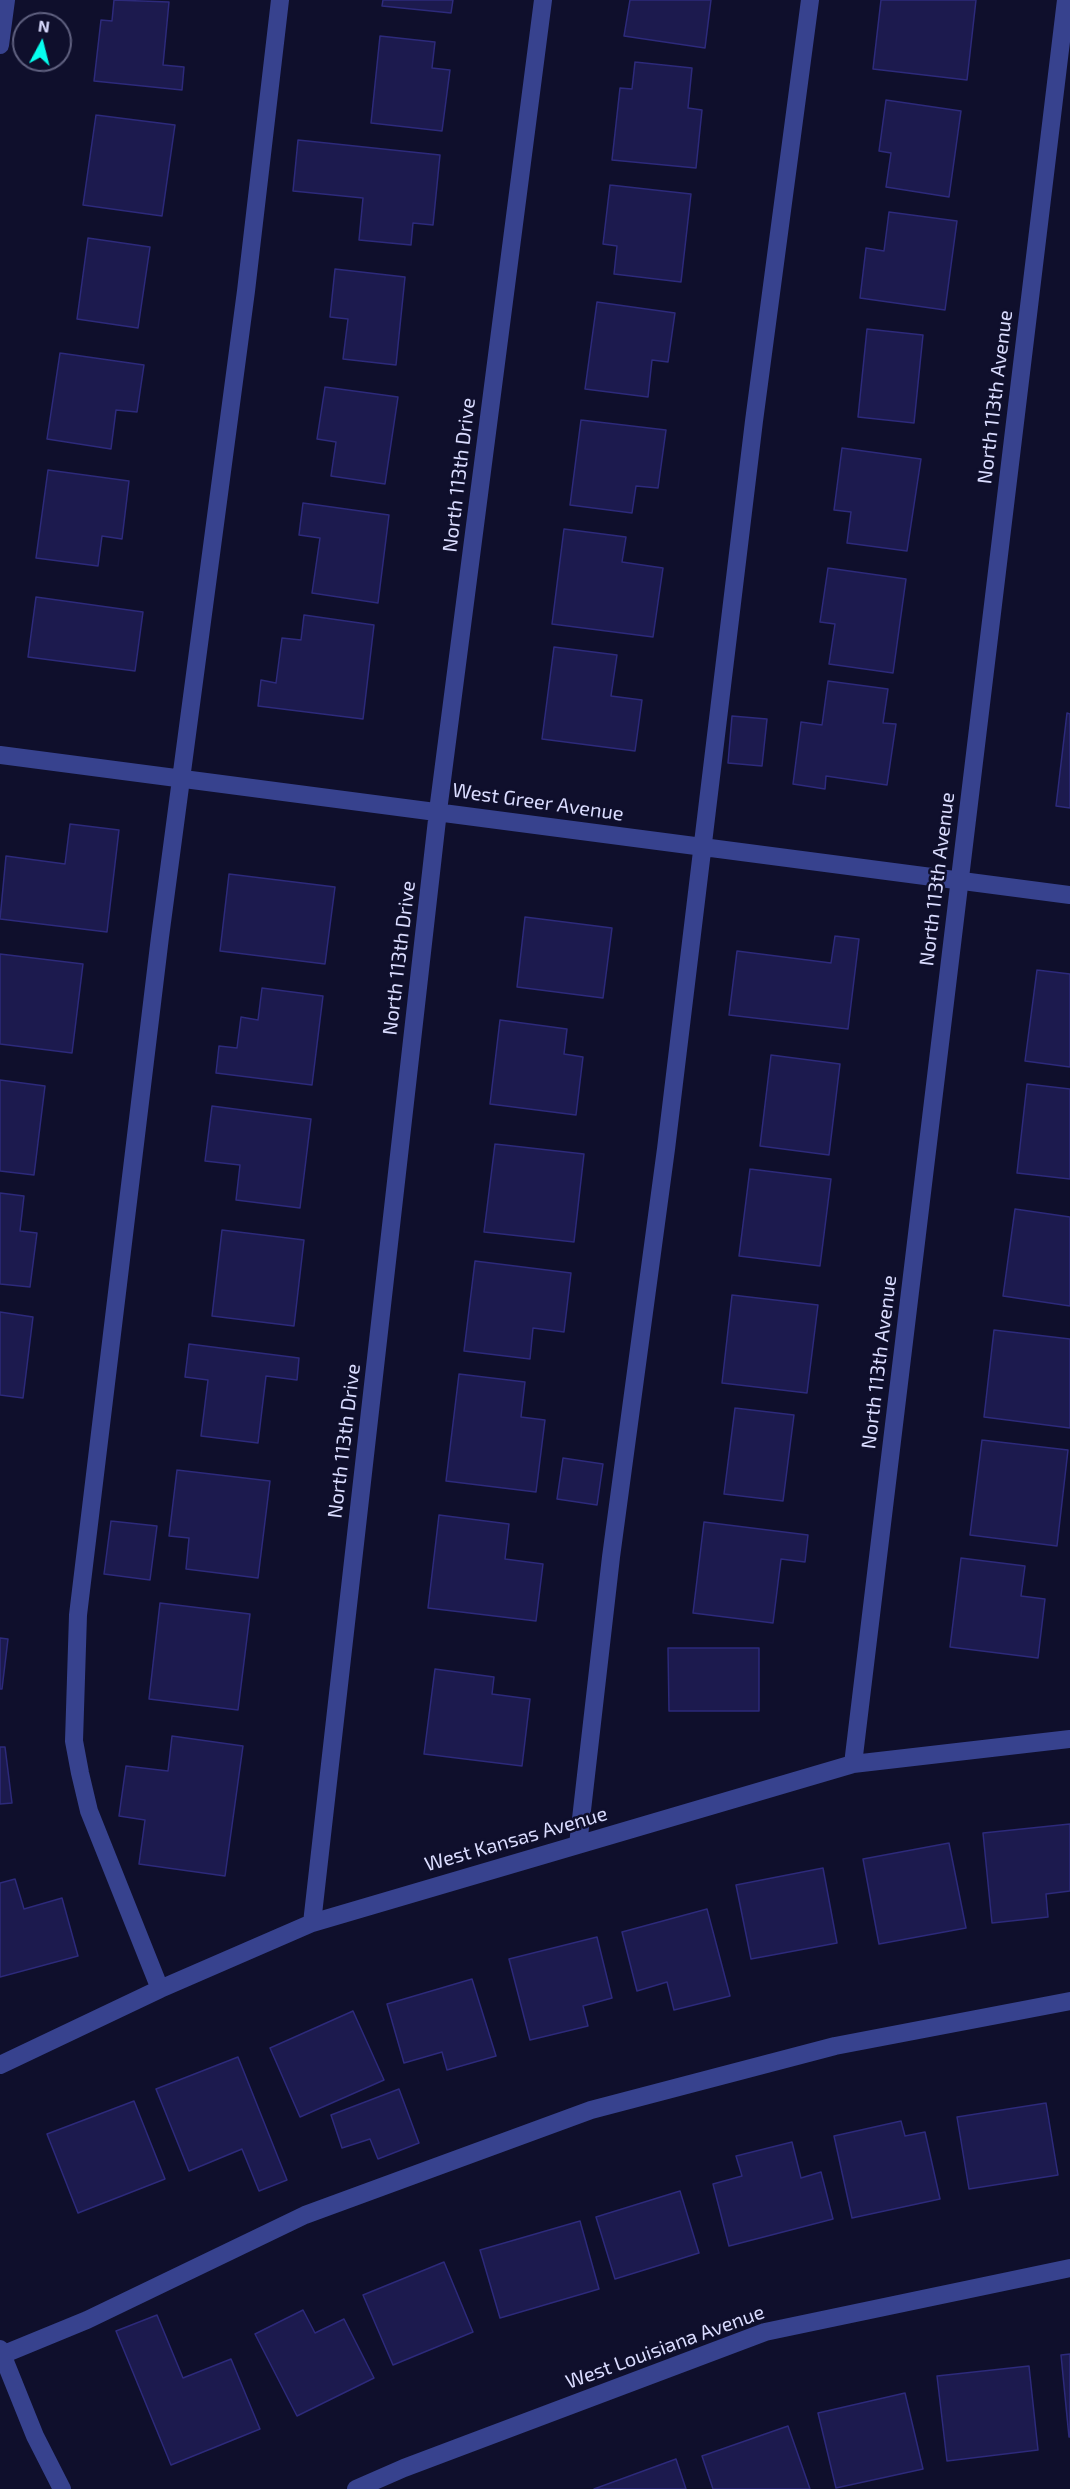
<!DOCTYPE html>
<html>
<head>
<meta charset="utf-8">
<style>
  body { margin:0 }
  #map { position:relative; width:1070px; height:2489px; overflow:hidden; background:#0f0f2c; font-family:"Exo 2",sans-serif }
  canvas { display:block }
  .north { position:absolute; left:12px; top:12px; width:60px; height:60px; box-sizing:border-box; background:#0f0f2c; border:2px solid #606180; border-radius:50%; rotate:7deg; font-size:16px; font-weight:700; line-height:24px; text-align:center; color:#dadcff }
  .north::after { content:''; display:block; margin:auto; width:21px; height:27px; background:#06ffef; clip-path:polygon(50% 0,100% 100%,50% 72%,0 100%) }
</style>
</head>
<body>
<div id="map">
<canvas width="1070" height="2489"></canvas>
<div class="north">N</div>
</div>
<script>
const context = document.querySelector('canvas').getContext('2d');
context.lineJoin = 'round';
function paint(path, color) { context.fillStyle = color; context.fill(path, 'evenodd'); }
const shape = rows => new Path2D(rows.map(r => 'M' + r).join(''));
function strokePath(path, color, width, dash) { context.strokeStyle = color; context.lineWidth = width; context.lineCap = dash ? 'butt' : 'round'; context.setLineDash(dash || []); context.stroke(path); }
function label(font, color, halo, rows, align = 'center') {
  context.font = font + ' "Exo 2",sans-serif'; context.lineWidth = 5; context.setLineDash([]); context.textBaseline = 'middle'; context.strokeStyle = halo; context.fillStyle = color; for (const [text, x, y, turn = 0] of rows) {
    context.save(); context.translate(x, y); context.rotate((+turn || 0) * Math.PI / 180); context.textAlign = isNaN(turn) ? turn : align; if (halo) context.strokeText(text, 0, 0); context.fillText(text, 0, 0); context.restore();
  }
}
const building = shape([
  [114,0,169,2,163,65,184,67,182,90,94,81,101,20,112,21,114,0],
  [383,0,453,0,451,13,382,6,383,0],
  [630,0,711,0,705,48,624,36,630,0],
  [881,0,976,0,967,80,873,69,881,0],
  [380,36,435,42,432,68,450,70,442,131,371,123,380,36],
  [635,62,692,68,688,108,702,110,696,168,612,160,620,88,632,89,635,62],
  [886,100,961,111,949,197,886,187,891,153,879,151,886,100],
  [96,115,175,125,162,216,83,205,96,115],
  [298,140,440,155,433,225,413,223,411,245,359,240,363,198,293,191,298,140],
  [610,185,691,194,681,282,614,274,617,246,603,244,610,185],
  [889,212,957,221,945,310,860,298,866,248,884,251,889,212],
  [88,238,150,247,138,328,77,319,88,238],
  [335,269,405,277,396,365,343,359,348,319,330,317,335,269],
  [597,302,675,313,668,362,652,360,648,397,585,389,597,302],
  [867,329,923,335,914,423,858,417,867,329],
  [60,353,144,365,137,412,116,410,111,449,47,439,60,353],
  [325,387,398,397,385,484,331,476,336,442,317,439,325,387],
  [581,420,666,430,658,488,636,486,632,513,570,505,581,420],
  [842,448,921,459,907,551,847,543,851,512,834,510,842,448],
  [48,470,129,481,122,539,102,536,98,566,36,558,48,470],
  [303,503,389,515,378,603,312,593,320,538,299,535,303,503],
  [564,529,626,537,622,562,663,568,653,637,552,624,564,529],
  [828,568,906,579,893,673,829,664,835,624,820,622,828,568],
  [36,597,143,612,135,671,28,657,36,597],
  [304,615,374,625,363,719,258,706,261,680,276,683,282,638,301,640,304,615],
  [554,647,617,655,611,696,642,700,635,751,542,739,554,647],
  [828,681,888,689,883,723,896,724,887,785,826,776,825,789,793,784,801,722,822,725,828,681],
  [1067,713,1070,714,1070,808,1056,806,1067,713],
  [732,716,767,719,762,766,728,763,732,716],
  [70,824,119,830,107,932,0,919,6,856,65,864,70,824],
  [229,874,335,887,325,964,220,951,229,874],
  [525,917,612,928,603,998,517,987,525,917],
  [835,936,859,939,848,1029,729,1015,737,951,831,963,835,936],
  [0,954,83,964,72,1053,0,1044,0,954],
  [1037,970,1070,974,1070,1067,1025,1061,1037,970],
  [262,988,323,996,312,1085,216,1073,219,1046,237,1048,241,1017,258,1020,262,988],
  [500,1020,567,1029,564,1054,583,1057,576,1115,490,1104,500,1020],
  [771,1055,840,1064,829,1155,760,1146,771,1055],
  [0,1080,45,1086,34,1175,0,1171,0,1080],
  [1027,1084,1070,1089,1070,1179,1017,1173,1027,1084],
  [212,1106,311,1119,300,1208,236,1200,240,1165,205,1161,212,1106],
  [495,1144,584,1154,574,1242,484,1232,495,1144],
  [750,1169,831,1179,820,1266,739,1256,750,1169],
  [0,1193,24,1196,20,1231,37,1233,30,1287,0,1284,0,1193],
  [1015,1209,1070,1217,1070,1306,1003,1296,1015,1209],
  [222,1230,304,1240,294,1326,212,1316,222,1230],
  [475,1261,571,1273,564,1332,533,1328,530,1359,464,1351,475,1261],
  [732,1295,818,1305,807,1393,722,1383,732,1295],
  [0,1312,33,1317,23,1398,0,1395,0,1312],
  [994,1330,1070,1339,1070,1428,984,1417,994,1330],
  [189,1344,299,1358,297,1380,266,1376,258,1443,201,1436,208,1380,185,1377,189,1344],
  [459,1374,525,1382,521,1417,545,1420,536,1492,446,1481,459,1374],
  [735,1408,794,1415,783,1501,724,1494,735,1408],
  [982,1440,1068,1450,1057,1546,970,1535,982,1440],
  [563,1458,603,1464,597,1505,557,1499,563,1458],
  [177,1470,270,1481,258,1578,186,1569,189,1538,169,1536,177,1470],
  [439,1515,509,1524,505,1559,543,1564,536,1621,428,1608,439,1515],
  [111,1521,157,1526,150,1580,104,1574,111,1521],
  [704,1522,808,1535,805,1562,781,1559,773,1623,693,1613,704,1522],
  [961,1558,1025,1566,1021,1596,1045,1599,1038,1658,950,1647,961,1558],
  [160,1603,250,1614,238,1710,149,1699,160,1603],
  [0,1638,8,1639,2,1689,0,1689,0,1638],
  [668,1648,759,1648,759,1711,669,1711,668,1648],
  [435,1669,494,1677,492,1694,530,1699,522,1766,424,1754,435,1669],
  [172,1736,243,1746,225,1876,139,1864,145,1820,119,1816,126,1766,168,1771,172,1736],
  [0,1747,5,1747,12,1803,0,1804,0,1747],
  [1070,1824,1070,1891,1046,1894,1048,1917,992,1923,983,1833,1070,1824],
  [949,1843,966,1928,879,1944,863,1859,949,1843],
  [823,1868,837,1943,751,1959,736,1885,823,1868],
  [15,1879,24,1909,62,1898,78,1956,0,1977,0,1883,15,1879],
  [707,1909,730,1996,674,2010,667,1982,637,1991,622,1932,707,1909],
  [597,1937,612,1998,583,2006,588,2026,530,2040,509,1959,597,1937],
  [472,1979,496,2056,447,2070,442,2052,404,2063,387,2004,472,1979],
  [353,2011,384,2080,300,2117,270,2048,353,2011],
  [238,2057,287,2180,259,2191,242,2149,189,2171,156,2089,238,2057],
  [399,2089,419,2143,378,2159,370,2139,342,2148,331,2115,399,2089],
  [134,2101,165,2179,78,2213,47,2134,134,2101],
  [1046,2103,1058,2175,969,2189,957,2117,1046,2103],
  [901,2121,905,2136,925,2132,940,2199,852,2218,834,2136,901,2121],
  [792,2142,801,2178,821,2172,833,2219,729,2246,713,2184,742,2176,736,2156,792,2142],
  [680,2191,699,2253,615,2279,596,2217,680,2191],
  [580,2221,599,2289,500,2318,480,2250,580,2221],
  [444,2262,473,2332,393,2365,363,2295,444,2262],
  [303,2310,315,2333,344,2319,374,2378,297,2416,255,2334,303,2310],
  [157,2315,183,2378,231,2359,260,2429,171,2465,116,2331,157,2315],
  [1070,2354,1070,2437,1069,2437,1061,2355,1070,2354],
  [1029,2366,1038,2450,947,2461,937,2376,1029,2366],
  [905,2393,923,2469,836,2488,818,2413,905,2393],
  [788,2426,810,2489,713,2489,702,2456,788,2426],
  [676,2459,686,2489,594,2489,676,2459]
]);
paint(building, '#1c1a4e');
strokePath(building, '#2d2a7b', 1.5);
strokePath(shape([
  [0,45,6,0],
  [0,755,1070,895],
  [853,1764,1066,0],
  [578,1845,611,1557,666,1149,754,421,810,0],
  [312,1923,438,811,543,0],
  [160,1989,89,1811,80,1773,74,1741,78,1615,160,937,246,291,280,0],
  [0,2065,160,1989,312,1923,853,1764,1070,1739],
  [0,2349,35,2436,62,2489],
  [2,2355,87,2320,305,2215,591,2110,835,2046,1070,2001],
  [356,2489,404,2468,765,2332,1070,2268]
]), '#37428e', 18);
label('20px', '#dadcff', '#0f0f2c', [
  ["North 113th Avenue",995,397,-83],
  ["North 113th Drive",459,475,-83],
  ["West Greer Avenue",538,802,8],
  ["North 113th Avenue",937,879,-83],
  ["North 113th Drive",399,958,-83],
  ["North 113th Avenue",879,1362,-83],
  ["North 113th Drive",344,1441,-83],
  ["West Kansas Avenue",516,1839,-16],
  ["West Louisiana Avenue",665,2347,-20]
]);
</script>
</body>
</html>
